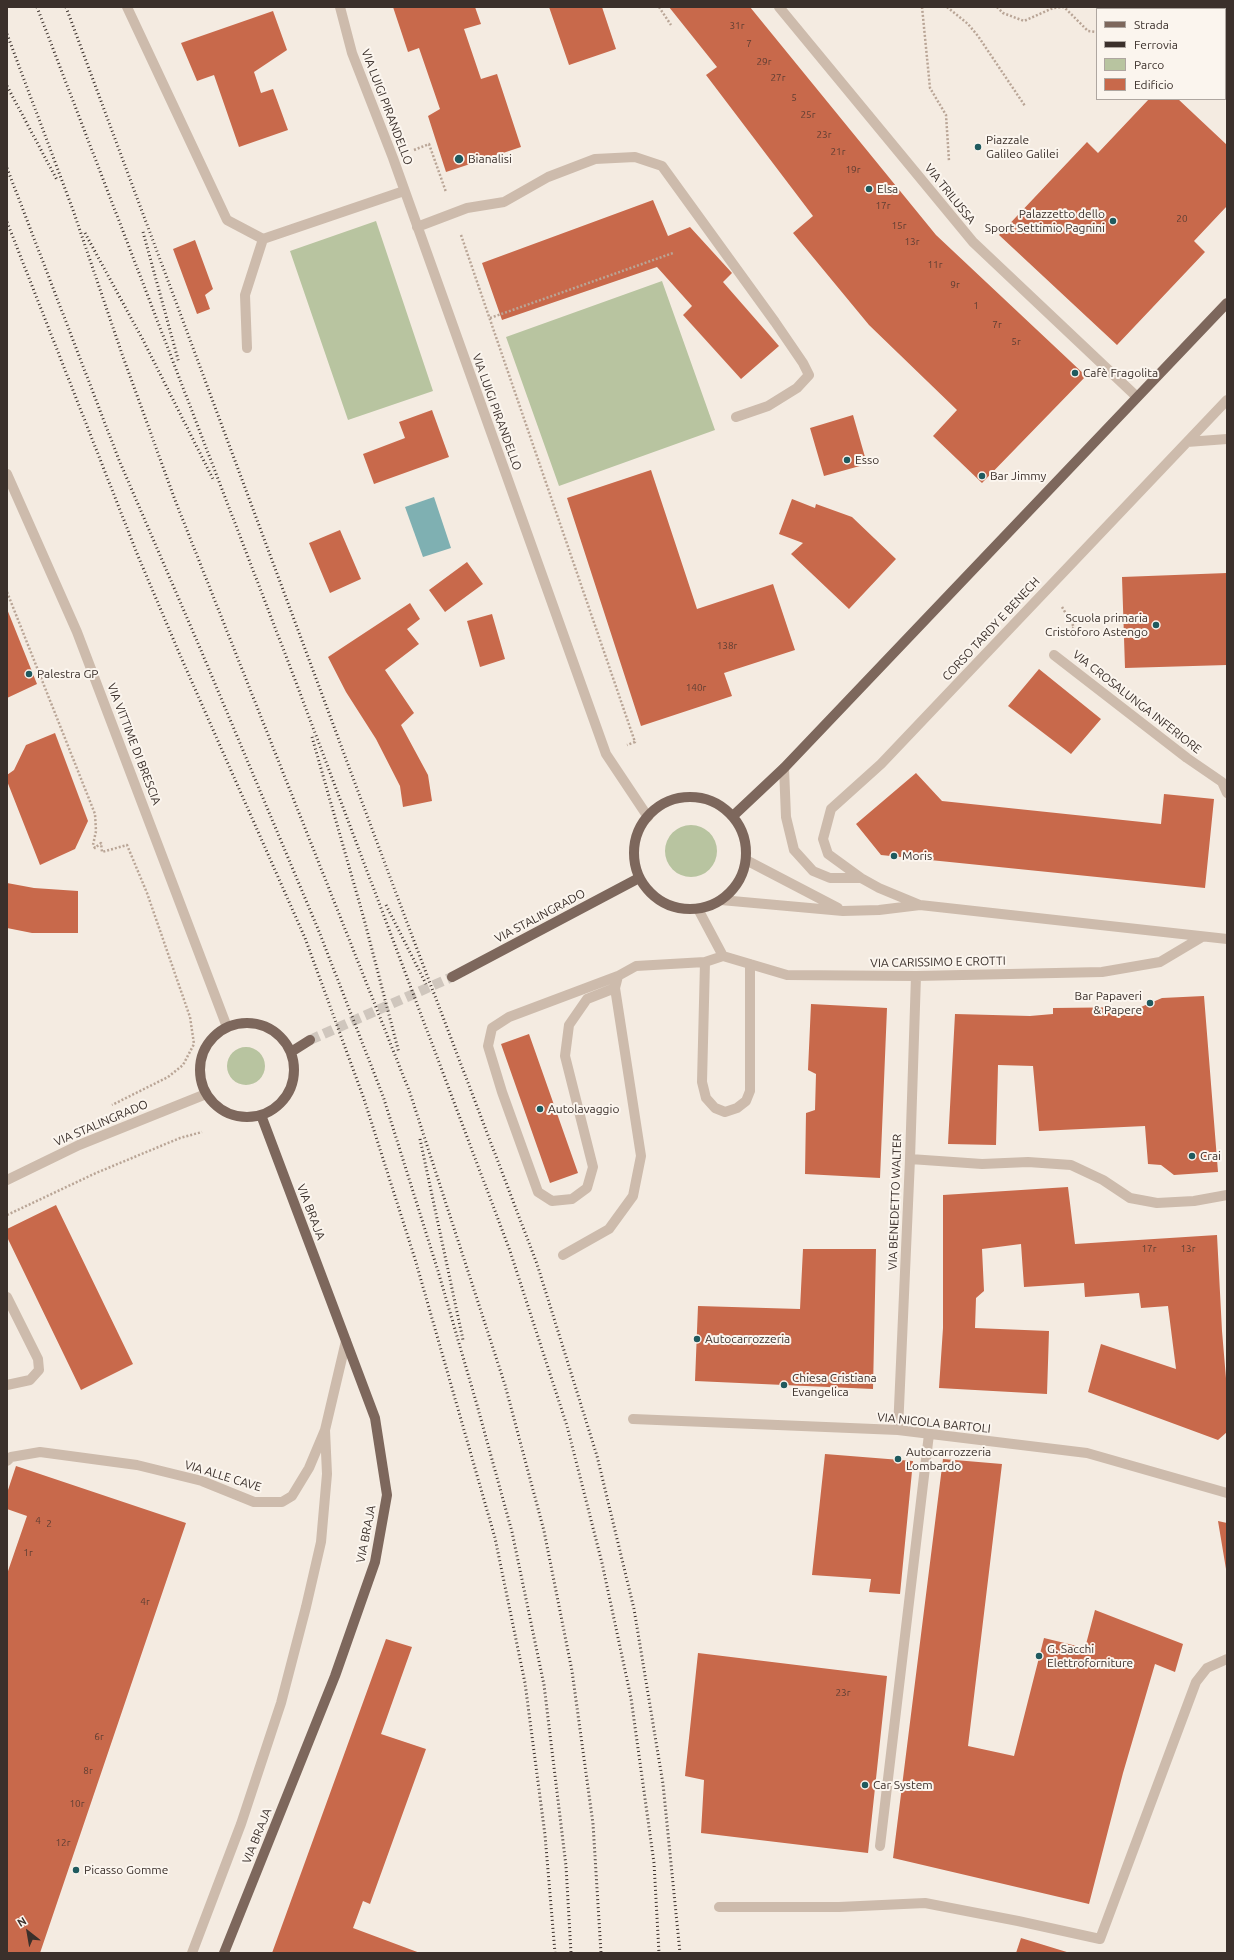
<!DOCTYPE html>
<html>
<head>
<meta charset="utf-8">
<style>
  body { margin:0 }
  #map { position:relative; width:1234px; height:1960px; overflow:hidden; background:#f4ebe1; font-family:Ubuntu,sans-serif }
  canvas { display:block }
  .frame { position:absolute; inset:0; border:8px solid #3b302b; pointer-events:none }
  .legend { position:absolute; left:1096px; top:8px; width:130px; height:92px; box-sizing:border-box; background:#fbf5ee; border:1px solid #aea6a0; margin:0; padding:5px 7px; list-style:none; font-size:12px; color:#3b302b }
  .legend li { display:flex; align-items:center; gap:8px; height:20px }
  .legend b { width:20px; border:1px solid #aea6a0 }
  .north { position:absolute; left:8px; top:1912px; width:40px; height:40px; -webkit-text-stroke:3px #fbf5ee; paint-order:stroke; rotate:329deg; font-size:11px; font-weight:700; line-height:16px; text-align:center; color:#3b302b }
  .north::after { content:''; display:block; margin:auto; width:14px; height:18px; background:#3b302b; clip-path:polygon(50% 0,100% 100%,50% 72%,0 100%) }
</style>
</head>
<body>
<div id="map">
<canvas width="1234" height="1960"></canvas>
<div class="frame"></div>
<ul class="legend">
<li><b style="height:5px;background:#7d675c"></b>Strada</li>
<li><b style="height:5px;background:#3b302b"></b>Ferrovia</li>
<li><b style="height:11px;background:#b8c4a0"></b>Parco</li>
<li><b style="height:11px;background:#c8694b"></b>Edificio</li>
</ul>
<div class="north">N</div>
</div>
<script>
const context = document.querySelector('canvas').getContext('2d');
context.lineJoin = 'round';
function paint(path, color) { context.fillStyle = color; context.fill(path, 'evenodd'); }
const shape = rows => new Path2D(rows.map(r => 'M' + r).join(''));
function strokePath(path, color, width, dash) { context.strokeStyle = color; context.lineWidth = width; context.lineCap = dash ? 'butt' : 'round'; context.setLineDash(dash || []); context.stroke(path); }
function label(font, color, halo, rows, align = 'center') {
  context.font = font + ' Ubuntu,sans-serif'; context.lineWidth = 4; context.setLineDash([]); context.textBaseline = 'middle'; context.strokeStyle = halo; context.fillStyle = color; for (const [text, x, y, turn = 0] of rows) {
    context.save(); context.translate(x, y); context.rotate((+turn || 0) * Math.PI / 180); context.textAlign = isNaN(turn) ? turn : align; if (halo) context.strokeText(text, 0, 0); context.fillText(text, 0, 0); context.restore();
  }
}
paint(shape([
  [376,221,433,391,348,420,290,251],
  [662,281,715,430,559,486,506,337],
  '665 851a26 26 0 1 1 52 0a26 26 0 1 1-52 0Z',
  '227 1066a19 19 0 1 1 38 0a19 19 0 1 1-38 0Z'
]), '#b8c4a0');
paint(shape([
  [434,497,451,548,423,557,405,507]
]), '#7fb0b2');
paint(shape([
  [393,7,475,7,481,24,464,29,481,79,497,74,521,147,446,172,428,116,440,109,419,48,408,52],
  [549,7,602,7,616,49,569,65],
  [669,7,750,7,936,235,1086,376,982,483,933,436,957,410,869,325,793,233,813,216,706,75,717,67],
  [1212,7,1227,7,1227,35,1225,33,1225,9,1213,9],
  [273,11,287,50,254,72,261,93,273,89,288,130,239,147,214,75,197,81,181,43],
  [1149,99,1178,99,1227,145,1227,206,1194,241,1205,252,1117,345,999,235,1087,142,1098,153],
  [653,200,668,236,690,227,732,273,723,282,779,346,741,379,683,315,692,306,657,267,502,320,482,263],
  [195,240,213,289,205,295,210,309,197,314,173,249],
  [432,410,449,457,374,484,363,454,405,438,399,422],
  [853,415,867,464,824,476,810,428],
  [651,470,697,609,773,584,795,650,724,673,732,696,641,726,567,498],
  [792,499,815,508,816,504,852,517,896,559,849,609,791,554,803,543,779,534],
  [340,530,361,579,330,593,309,543],
  [467,562,483,584,445,612,429,590],
  [1227,573,1227,665,1125,668,1122,577],
  [410,603,420,619,407,629,419,644,385,670,414,713,401,725,428,775,432,801,403,807,400,786,376,739,346,692,328,657],
  [7,609,37,684,7,698],
  [492,614,505,659,480,667,467,621],
  [1039,669,1101,719,1071,754,1008,706],
  [55,733,88,821,75,849,40,865,7,781,7,775,14,770,26,745],
  [916,773,942,801,1161,824,1164,794,1214,799,1205,888,881,855,856,824],
  [7,883,34,888,78,891,78,933,32,933,7,928],
  [1204,996,1218,1172,1174,1175,1161,1165,1148,1164,1145,1126,1039,1131,1033,1066,998,1065,996,1145,948,1144,955,1014,1030,1016,1053,1014,1053,1008,1141,1007,1162,998],
  [811,1004,887,1008,880,1178,805,1174,806,1113,815,1110,816,1074,808,1070],
  [529,1034,578,1173,550,1183,501,1044],
  [1068,1187,1075,1244,1217,1235,1222,1331,1227,1390,1227,1432,1218,1440,1088,1392,1101,1344,1176,1369,1168,1306,1141,1308,1139,1293,1085,1297,1084,1283,1024,1287,1021,1244,982,1249,984,1291,976,1298,975,1328,1049,1331,1047,1394,939,1388,943,1328,943,1195],
  [56,1205,133,1364,81,1390,7,1237,7,1229],
  [803,1249,876,1249,873,1389,695,1381,698,1306,800,1309],
  [825,1454,913,1461,900,1594,869,1592,871,1579,812,1575],
  [943,1459,1002,1464,968,1746,1014,1756,1044,1638,1085,1648,1095,1610,1183,1644,1175,1672,1155,1664,1123,1773,1089,1904,893,1858],
  [16,1466,186,1523,40,1953,7,1953,7,1574,27,1516,7,1509,7,1493],
  [1218,1521,1227,1523,1227,1568,1226,1569],
  [386,1639,412,1647,381,1734,426,1749,370,1904,363,1901,353,1928,420,1953,272,1953],
  [698,1653,887,1676,868,1853,701,1833,704,1780,685,1776],
  [1021,1938,1070,1953,1016,1953]
]), '#c8694b');
strokePath(shape([
  [310,1040,452,977]
]), '#cfc6bd', 10, [10, 5]);
strokePath(shape([
  [659,7,671,25],
  [922,7,930,88,946,115,949,161],
  [947,7,968,24,978,36,1025,106],
  [997,7,1003,13,1024,21,1053,8,1064,7,1088,31,1097,32],
  [414,150,429,144,446,192],
  [461,235,635,742,627,745],
  [490,318,673,253],
  [7,592,95,814,96,831,93,845,95,848,101,843,102,852,127,845,147,893,190,1017,194,1044,183,1065,168,1077,112,1105],
  [1062,607,1074,627,1067,637],
  [7,1215,96,1173,180,1138,202,1132]
]), '#b9a596', 2.5, [2, 2]);
strokePath(shape([
  [127,7,227,220,263,239,404,191],
  [340,7,352,53,393,158,606,754,648,817],
  [779,7,973,242,1137,397],
  [417,227,467,208,504,202,548,177,595,159,635,157,662,166,775,322,803,363,809,375,797,388,768,406,736,417],
  [247,348,245,295,263,239],
  [1187,442,1227,439],
  [7,474,77,632,227,1027],
  [1054,655,1187,758,1222,782,1227,793],
  [784,768,786,817,794,850,813,871,830,878,861,878],
  [746,860,838,908],
  [721,900,843,911,879,910,920,905,1227,939],
  [920,905,879,888,861,878,828,854,823,839,831,809,881,764,1227,400],
  [698,909,723,956,787,975,916,976,1102,972,1160,962,1202,937],
  [705,962,702,1082,706,1098,715,1108,725,1112,737,1108,746,1101,750,1091,750,964],
  [615,988,587,999,569,1025,565,1056,593,1167,587,1188,572,1199,552,1201,538,1192,502,1092,488,1046,492,1028,509,1017,618,976],
  [910,1159,982,1164,1028,1162,1071,1165,1103,1180,1130,1198,1157,1203,1194,1201,1227,1195],
  [7,1180,79,1145,206,1094],
  [563,1255,609,1229,633,1196,641,1156,615,988,618,976,636,966,705,962,723,956],
  [7,1297,38,1359,39,1370,30,1380,7,1385],
  [633,1419,898,1430,1087,1453,1227,1493],
  [898,1430,910,1159,916,976],
  [7,1461,11,1457,40,1452,137,1465,202,1481,254,1502,282,1502,292,1496,309,1468,325,1430,346,1341],
  [880,1846,929,1434],
  [719,1907,839,1907,925,1903,1018,1921,1100,1939,1196,1682,1207,1668,1227,1659],
  [192,1953,241,1824,281,1703,306,1607,321,1542,327,1474,325,1430]
]), '#cdbbac', 10);
strokePath(shape([
  '634 853a56 56 0 1 1 112 0a56 56 0 1 1-112 0Z',
  [733,816,784,768,1227,303],
  [452,977,639,878],
  '200 1070a47 47 0 1 1 94 0a47 47 0 1 1-94 0Z',
  [291,1052,310,1040],
  [224,1953,335,1676,375,1562,387,1495,375,1418,261,1115]
]), '#7d675c', 10);
strokePath(shape([
  [37,7,294,677,510,1251,567,1426,602,1563,631,1698,654,1863,659,1953],
  [66,7,406,920,537,1264,597,1456,634,1609,663,1784,680,1953],
  [7,34,73,210,122,354,175,500,410,1093,505,1385,544,1531,572,1671,593,1824,601,1953],
  [7,86,57,180],
  [7,168,119,460,200,648,318,929,383,1096,438,1271,477,1405,512,1532,544,1685,566,1866,571,1953],
  [7,222,138,556,180,655,305,938,364,1099,415,1259,495,1538,525,1683,545,1835,555,1953],
  [143,232,179,363],
  [85,233,143,340,214,481],
  [312,737,364,919,399,1053],
  [386,905,426,984],
  [420,1139,463,1340]
]), '#3b302b', 3, [1, 3]);
for (const [x, y, r, color] of [
  [978,147,4,"#1f5a5e"],
  [459,159,5,"#1f5a5e"],
  [869,189,4,"#1f5a5e"],
  [1113,221,4,"#1f5a5e"],
  [1075,373,4,"#1f5a5e"],
  [847,460,4,"#1f5a5e"],
  [982,476,4,"#1f5a5e"],
  [1156,625,4,"#1f5a5e"],
  [29,674,4,"#1f5a5e"],
  [894,856,4,"#1f5a5e"],
  [1150,1003,4,"#1f5a5e"],
  [540,1109,4,"#1f5a5e"],
  [1192,1156,4,"#1f5a5e"],
  [697,1339,4,"#1f5a5e"],
  [784,1385,4,"#1f5a5e"],
  [898,1459,4,"#1f5a5e"],
  [1039,1656,4,"#1f5a5e"],
  [865,1785,4,"#1f5a5e"],
  [76,1870,4,"#1f5a5e"]
]) { const dot = new Path2D(); dot.arc(x, y, r, 0, 2 * Math.PI); context.fillStyle = color; context.fill(dot); strokePath(dot, '#fbf5ee', 1.5); }
label('10px', '#5e3e33', null, [
  ["31r",737,26],
  ["7",749,44],
  ["29r",764,62],
  ["27r",778,78],
  ["5",794,98],
  ["25r",808,115],
  ["23r",824,135],
  ["21r",838,152],
  ["19r",853,170],
  ["17r",883,206],
  ["20",1182,219],
  ["15r",899,226],
  ["13r",912,242],
  ["11r",935,265],
  ["9r",955,285],
  ["1",976,306],
  ["7r",997,325],
  ["5r",1016,342],
  ["138r",727,646],
  ["140r",696,688],
  ["17r",1149,1249],
  ["13r",1188,1249],
  ["4",38,1521],
  ["2",49,1524],
  ["1r",28,1553],
  ["4r",145,1602],
  ["23r",843,1693],
  ["6r",99,1737],
  ["8r",88,1771],
  ["10r",77,1804],
  ["12r",63,1843]
]);
label('12px', '#3b302b', '#fbf5ee', [
  ["VIA LUIGI PIRANDELLO",387,107,69],
  ["VIA TRILUSSA",950,194,51],
  ["VIA LUIGI PIRANDELLO",497,412,70],
  ["CORSO TARDY E BENECH",991,629,-47],
  ["VIA CROSALUNGA INFERIORE",1137,702,38],
  ["VIA VITTIME DI BRESCIA",134,744,69],
  ["VIA STALINGRADO",540,916,-28],
  ["VIA CARISSIMO E CROTTI",938,962,-1],
  ["VIA STALINGRADO",101,1123,-23],
  ["VIA BENEDETTO WALTER",895,1202,-88],
  ["VIA BRAJA",311,1212,69],
  ["VIA NICOLA BARTOLI",934,1423,6],
  ["VIA ALLE CAVE",223,1476,17],
  ["VIA BRAJA",366,1534,-79],
  ["VIA BRAJA",257,1836,-68]
]);
label('12px', '#3b302b', '#fbf5ee', [
  ["Piazzale",986,140],
  ["Galileo Galilei",986,154],
  ["Bianalisi",468,159],
  ["Elsa",877,189],
  ["Palazzetto dello",1105,214,"right"],
  ["Sport Settimio Pagnini",1105,228,"right"],
  ["Cafè Fragolita",1083,373],
  ["Esso",855,460],
  ["Bar Jimmy",990,476],
  ["Scuola primaria",1148,618,"right"],
  ["Cristoforo Astengo",1148,632,"right"],
  ["Palestra GP",37,674],
  ["Moris",902,856],
  ["Bar Papaveri",1142,996,"right"],
  ["& Papere",1142,1010,"right"],
  ["Autolavaggio",548,1109],
  ["Crai",1200,1156],
  ["Autocarrozzeria",705,1339],
  ["Chiesa Cristiana",792,1378],
  ["Evangelica",792,1392],
  ["Autocarrozzeria",906,1452],
  ["Lombardo",906,1466],
  ["G. Sacchi",1047,1649],
  ["Elettroforniture",1047,1663],
  ["Car System",873,1785],
  ["Picasso Gomme",84,1870]
], 'left');
</script>
</body>
</html>
